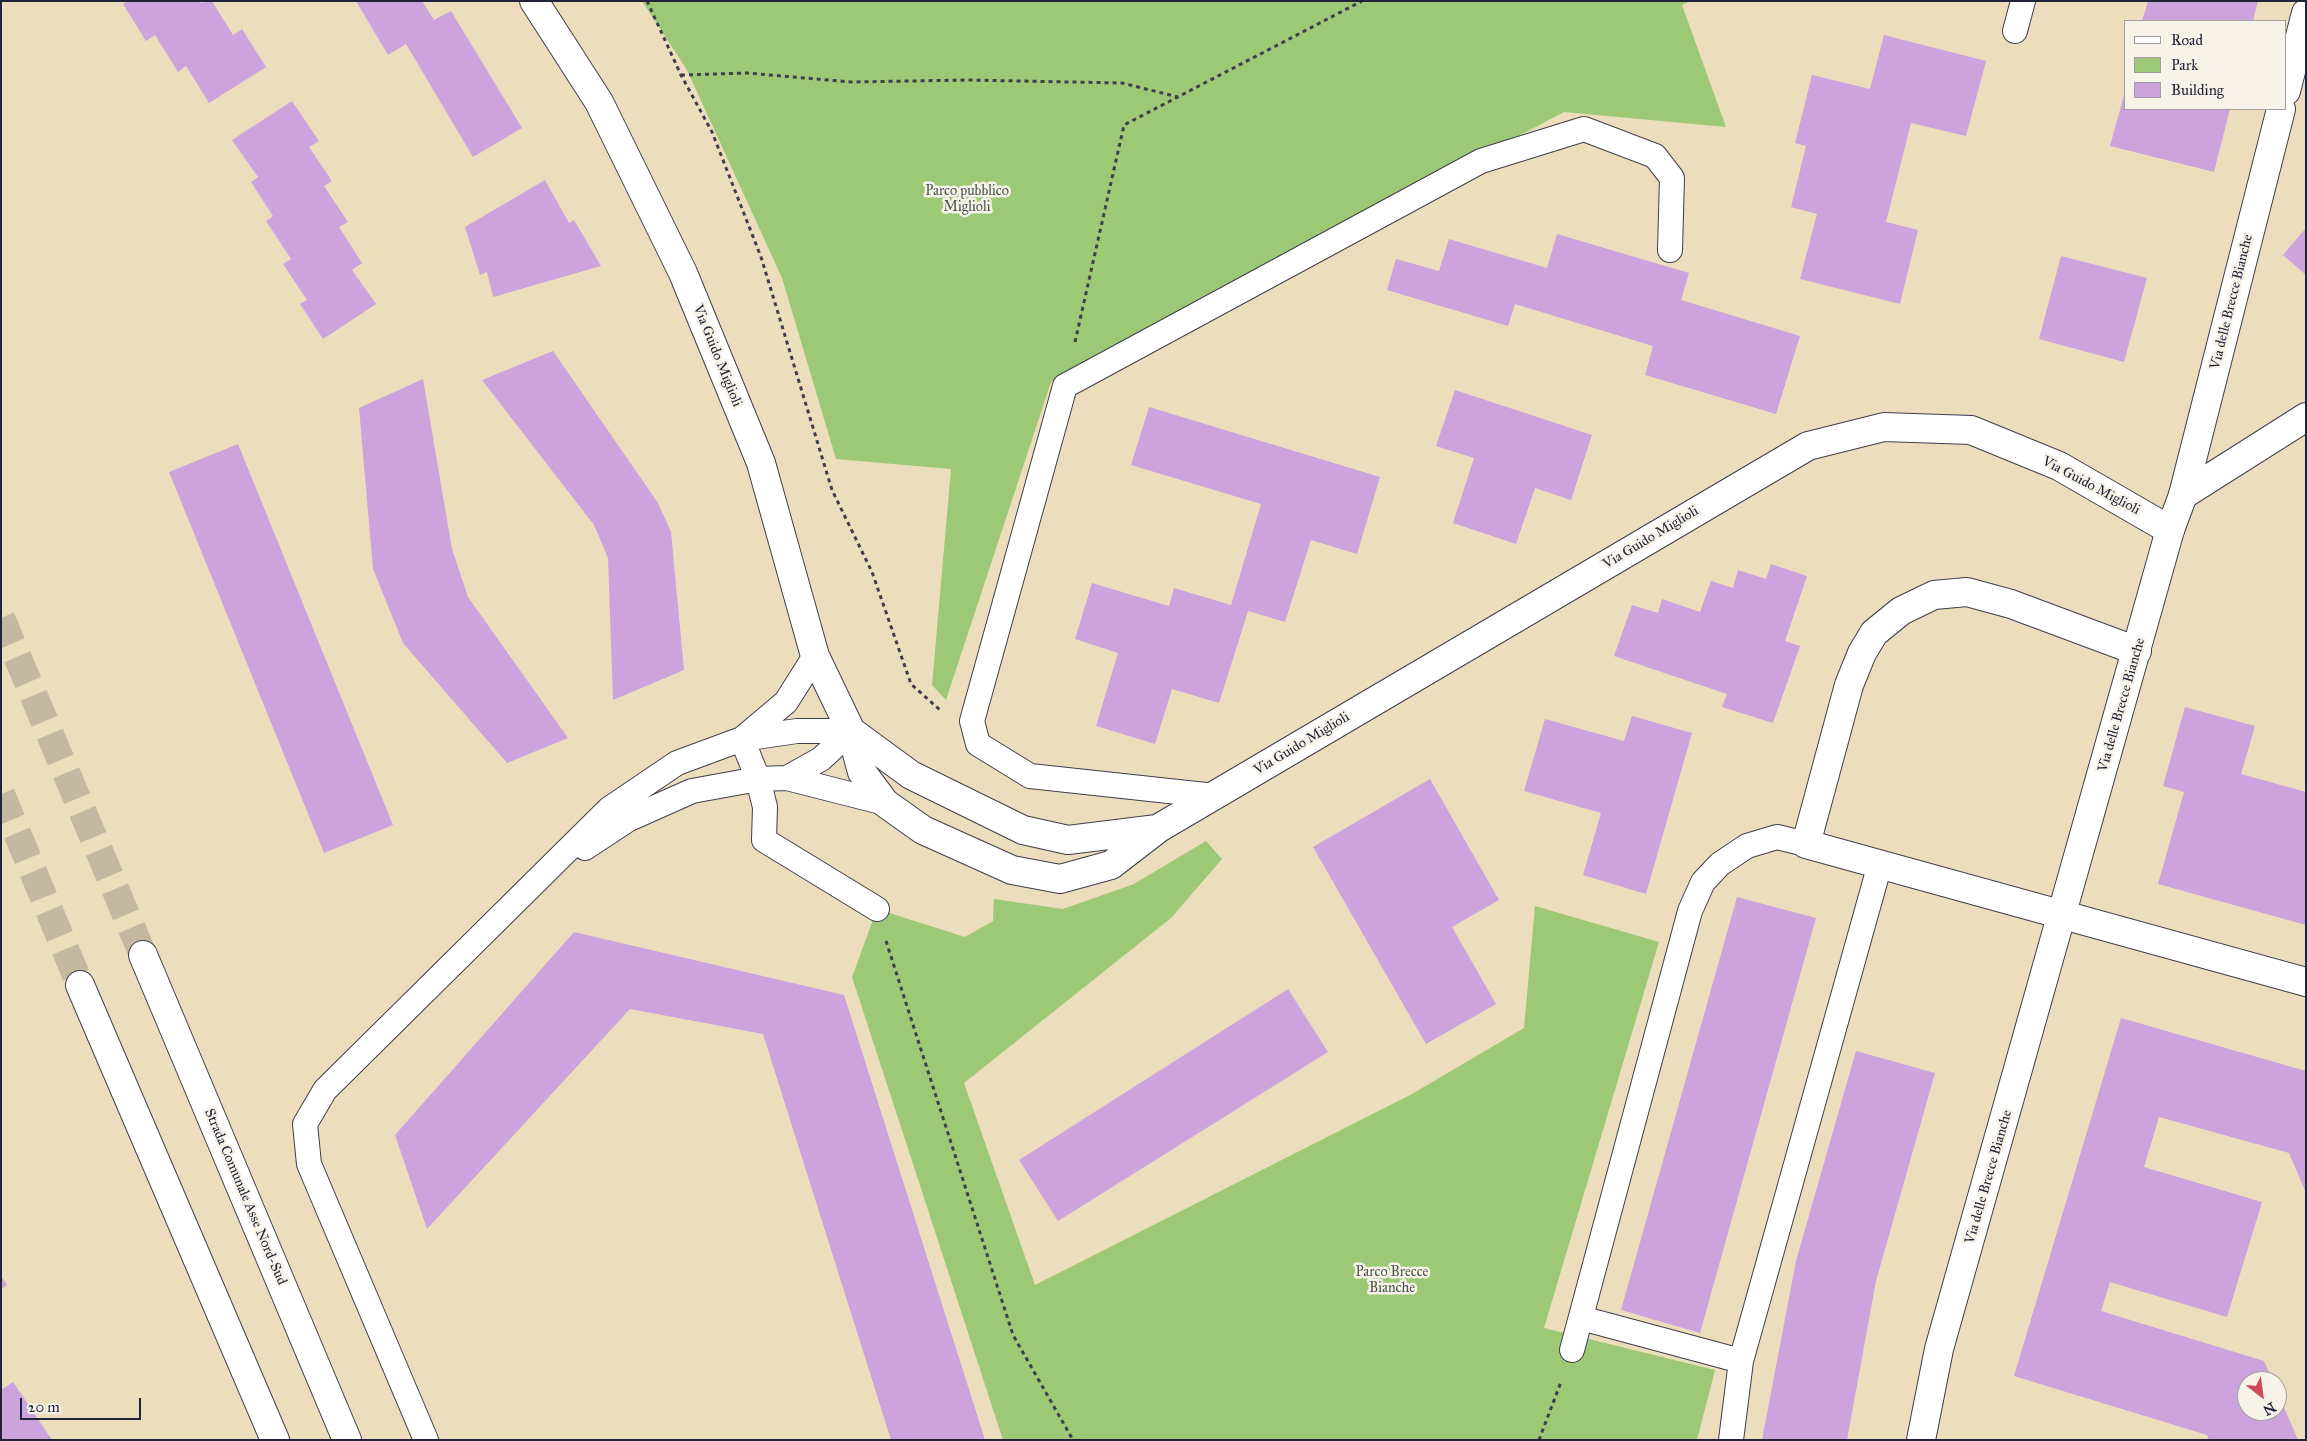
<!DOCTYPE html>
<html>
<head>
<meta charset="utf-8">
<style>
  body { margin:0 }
  #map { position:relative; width:2307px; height:1441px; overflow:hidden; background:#ecdebc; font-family:"IM FELL Great Primer",serif }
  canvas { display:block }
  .frame { position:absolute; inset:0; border:2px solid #22223b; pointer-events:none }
  .legend { position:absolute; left:2124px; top:20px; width:162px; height:90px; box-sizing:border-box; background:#f7f3e8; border:1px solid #a29fa3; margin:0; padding:6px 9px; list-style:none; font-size:15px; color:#22223b }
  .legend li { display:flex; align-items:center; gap:10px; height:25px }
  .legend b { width:25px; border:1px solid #a29fa3 }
  .north { position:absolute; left:2237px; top:1371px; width:50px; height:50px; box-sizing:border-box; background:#f7f3e8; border:1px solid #a29fa3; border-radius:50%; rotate:150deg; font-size:14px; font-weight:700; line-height:20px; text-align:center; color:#22223b }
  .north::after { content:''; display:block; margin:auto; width:18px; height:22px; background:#d1495b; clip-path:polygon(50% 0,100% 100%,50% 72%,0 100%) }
  .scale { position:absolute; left:20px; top:1398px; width:121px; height:22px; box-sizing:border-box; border:2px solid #22223b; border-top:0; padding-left:6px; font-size:15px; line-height:18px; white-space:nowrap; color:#22223b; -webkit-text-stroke:4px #f7f3e8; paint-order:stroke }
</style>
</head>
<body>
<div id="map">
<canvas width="2307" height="1441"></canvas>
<div class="frame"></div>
<ul class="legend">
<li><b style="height:6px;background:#fff"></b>Road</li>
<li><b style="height:14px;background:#9dc875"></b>Park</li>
<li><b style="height:14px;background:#cca3dd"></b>Building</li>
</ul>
<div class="north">N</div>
<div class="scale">20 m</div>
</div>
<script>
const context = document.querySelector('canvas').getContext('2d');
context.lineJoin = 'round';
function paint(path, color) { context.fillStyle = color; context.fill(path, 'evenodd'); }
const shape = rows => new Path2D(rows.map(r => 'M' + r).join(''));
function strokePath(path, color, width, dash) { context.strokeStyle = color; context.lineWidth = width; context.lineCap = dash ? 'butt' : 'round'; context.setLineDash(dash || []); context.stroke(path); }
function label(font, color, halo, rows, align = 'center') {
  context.font = font + ' "IM FELL Great Primer",serif'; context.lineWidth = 5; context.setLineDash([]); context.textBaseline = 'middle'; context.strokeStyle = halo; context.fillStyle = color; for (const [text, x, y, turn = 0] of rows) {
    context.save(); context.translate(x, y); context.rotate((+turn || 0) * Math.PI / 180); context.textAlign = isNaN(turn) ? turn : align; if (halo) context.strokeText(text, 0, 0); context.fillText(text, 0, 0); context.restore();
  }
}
paint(shape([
  [642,1,1690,1,1682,5,1726,127,1564,112,1051,382,946,700,932,685,951,469,836,459,782,278,687,70],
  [1206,841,1222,859,1171,918,964,1083,1035,1285,1412,1094,1524,1028,1535,906,1659,942,1544,1328,1715,1370,1697,1440,1003,1440,852,977,877,909,965,937,993,921,994,899,1063,909,1134,884]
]), '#9dc875');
paint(shape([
  [127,1,200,1,201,3,212,1,233,35,242,29,266,67,209,103,186,66,178,72,155,35,146,41,123,4],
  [356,1,422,1,434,20,451,11,522,128,473,157,406,44,388,55],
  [2148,1,2258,1,2253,21,2142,21],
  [1884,35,1986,61,1966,136,1911,123,1886,222,1918,230,1900,304,1800,279,1817,214,1791,207,1806,146,1795,143,1812,75,1870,89],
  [2126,88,2126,109,2230,109,2214,172,2110,146],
  [292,101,319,141,309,147,332,181,324,186,348,222,339,227,362,263,352,270,376,304,323,339,300,304,307,300,283,264,291,259,266,221,273,216,251,182,258,177,232,140],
  [545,180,569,223,574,220,601,266,493,297,487,272,480,275,465,227],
  [2306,228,2306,275,2283,255],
  [1557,234,1689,273,1681,300,1800,336,1776,414,1645,375,1653,346,1515,304,1508,326,1387,290,1396,259,1439,271,1449,239,1547,268],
  [2061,256,2147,278,2124,362,2039,339],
  [553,351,658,503,671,532,684,670,613,700,608,558,594,525,482,380],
  [423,379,452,549,468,597,568,738,507,763,403,643,373,569,359,408],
  [1455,390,1592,435,1571,500,1535,488,1516,544,1453,523,1474,458,1436,446],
  [1149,407,1380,477,1357,554,1311,540,1285,622,1248,611,1219,703,1172,689,1155,744,1096,726,1118,653,1075,639,1092,583,1169,606,1174,588,1231,605,1261,504,1131,465],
  [238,444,393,825,324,853,169,472],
  [1771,564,1807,576,1785,641,1800,646,1773,723,1722,707,1727,694,1614,656,1632,605,1658,613,1662,599,1700,612,1711,581,1733,588,1738,570,1766,579],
  [2185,707,2255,726,2241,774,2306,792,2306,925,2158,884,2184,792,2163,786],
  [1632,716,1692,733,1646,894,1583,875,1601,813,1524,791,1545,719,1624,741],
  [1430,779,1499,900,1452,927,1496,1004,1426,1044,1313,847],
  [1737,897,1816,918,1700,1333,1621,1310],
  [574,932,844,995,985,1440,891,1440,763,1034,630,1009,427,1229,395,1135],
  [1288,989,1328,1052,1058,1221,1019,1160],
  [2121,1018,2306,1071,2306,1193,2289,1153,2159,1117,2144,1167,2262,1202,2227,1317,2110,1282,2101,1311,2264,1361,2273,1381,2247,1381,2247,1411,2277,1411,2277,1391,2298,1440,2209,1440,2207,1435,2014,1376],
  [1856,1051,1935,1073,1876,1281,1847,1440,1762,1440,1796,1261],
  [1,1276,7,1285,1,1289],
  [13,1382,52,1440,1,1440,1,1390]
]), '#cca3dd');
strokePath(shape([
  [1,618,143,955],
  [1,794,80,985]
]), '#c4b8a2', 28, [28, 14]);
const service = shape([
  [2015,31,2023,1],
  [851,731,797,731,742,739,758,779,765,807,764,840,877,909],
  [787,778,885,803],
  [1215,796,1030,776,978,744,972,721,1065,386,1481,161,1584,129,1655,156,1672,178,1670,250],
  [585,848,629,819,692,791,758,779,787,778,821,759,851,731],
  [1581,1318,1741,1361],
  [1572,1350,1690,911,1703,882,1720,864,1747,846,1777,837,1806,844],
  [426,1440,309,1164,305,1124,325,1090,609,809,677,763,742,739,786,702,815,656],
  [1731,1440,1741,1361,1880,864]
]);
const minor = shape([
  [534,1,599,102,683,273,761,463,815,656,851,731,862,772,885,803,923,830,1012,870,1060,879,1111,865,1159,828,1808,446,1884,427,1971,430,2059,466,2170,530],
  [2183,495,2306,417],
  [2137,651,2011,604,1967,592,1934,595,1901,611,1874,633,1862,653,1849,685,1806,844,2306,982],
  [851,731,911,775,1023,830,1068,840,1157,829]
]);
const tertiary = shape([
  [2286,91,2306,13],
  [1921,1440,1939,1349,2170,530,2183,495,2281,109]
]);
const trunk = shape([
  [143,955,347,1440],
  [80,985,275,1440]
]);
strokePath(service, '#403e4e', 26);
strokePath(minor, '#403e4e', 30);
strokePath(tertiary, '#403e4e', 30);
strokePath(trunk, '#403e4e', 30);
strokePath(shape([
  [647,1,681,75,712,132,761,257,832,490,872,572,911,684,940,710],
  [681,75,747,73,851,82,968,80,1122,83,1178,97],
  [1075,342,1124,125,1362,1],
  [886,941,1013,1335,1073,1440],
  [1539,1440,1561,1382]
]), '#403e4e', 3, [4, 4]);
strokePath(service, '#fff', 24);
strokePath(minor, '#fff', 28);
strokePath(tertiary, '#fff', 28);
strokePath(trunk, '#fff', 28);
label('14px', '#47544c', '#f7f3e8', [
  ["Parco pubblico",967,192],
  ["Miglioli",967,208],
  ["Parco Brecce",1392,1273],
  ["Bianche",1392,1289]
]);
label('14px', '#22223b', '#f7f3e8', [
  ["Via delle Brecce Bianche",2232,302,-76],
  ["Via Guido Miglioli",717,356,68],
  ["Via Guido Miglioli",2091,486,28],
  ["Via Guido Miglioli",1651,538,-31],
  ["Via delle Brecce Bianche",2122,705,-74],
  ["Via Guido Miglioli",1302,744,-31],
  ["Via delle Brecce Bianche",1989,1177,-74],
  ["Strada Comunale Asse Nord-Sud",245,1197,67]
]);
</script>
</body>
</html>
